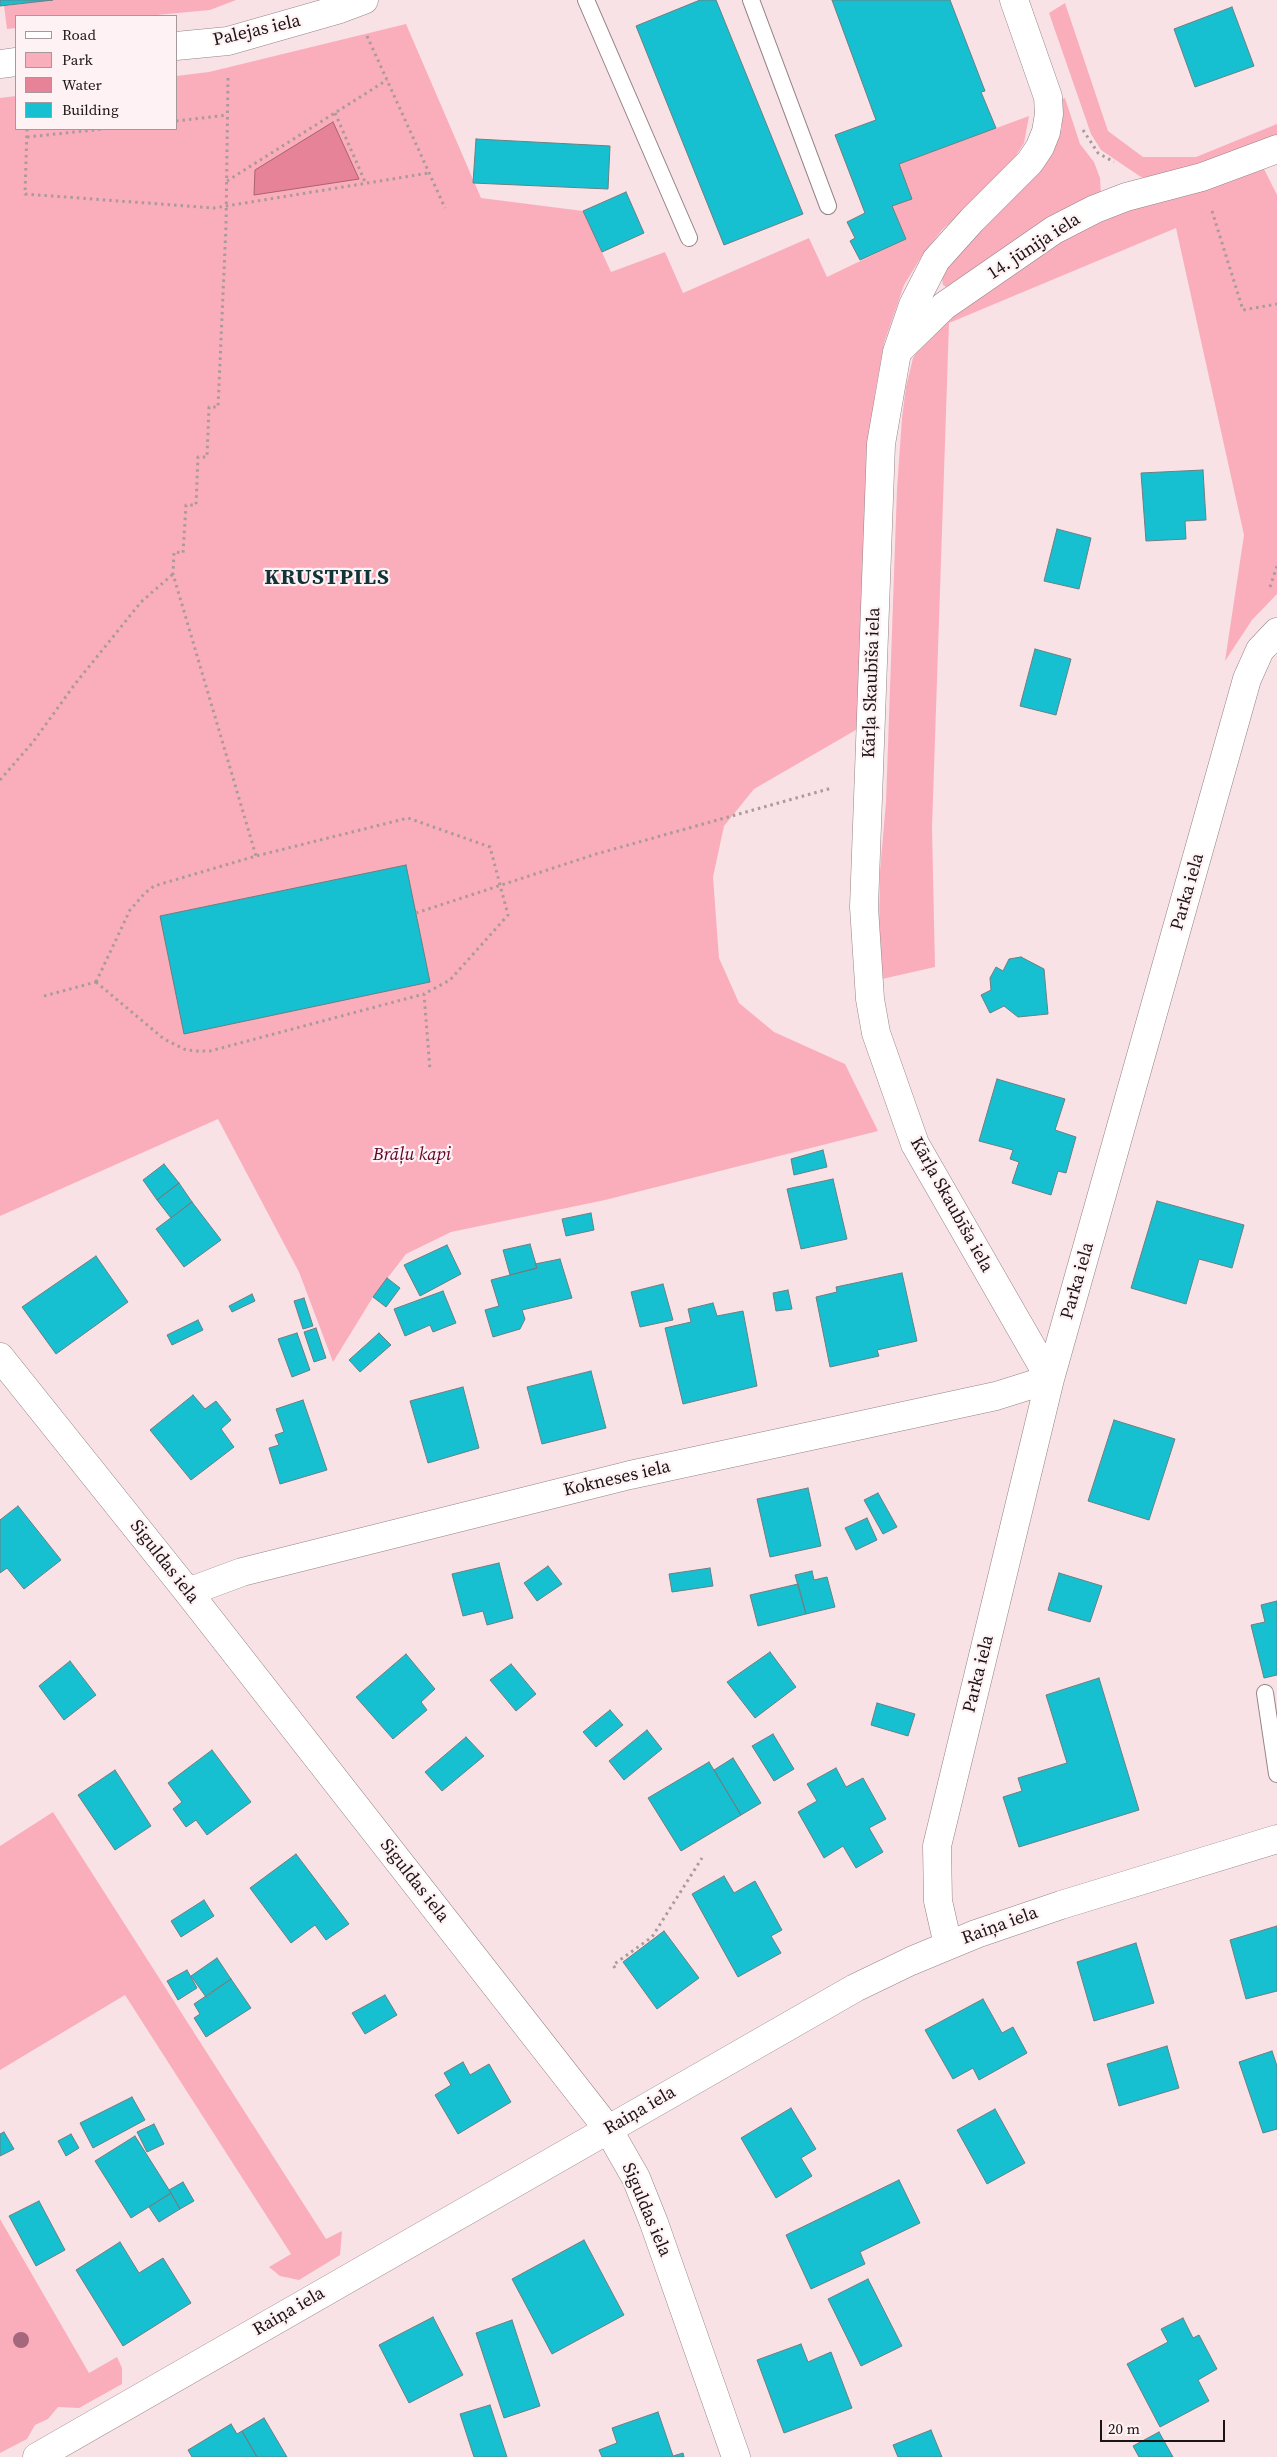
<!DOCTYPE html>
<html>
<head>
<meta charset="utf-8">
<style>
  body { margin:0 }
  #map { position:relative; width:1277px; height:2457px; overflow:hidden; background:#f8e2e5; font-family:"Source Serif 4",serif }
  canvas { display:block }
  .legend { position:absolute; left:15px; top:15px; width:162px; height:115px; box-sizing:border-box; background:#fff2f4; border:1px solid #a4999b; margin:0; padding:6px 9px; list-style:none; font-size:15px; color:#1b1415 }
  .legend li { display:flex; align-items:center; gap:10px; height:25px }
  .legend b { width:25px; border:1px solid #a4999b }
  .scale { position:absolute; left:1100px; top:2420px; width:125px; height:22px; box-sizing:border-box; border:2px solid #1b1415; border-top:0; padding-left:6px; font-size:15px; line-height:18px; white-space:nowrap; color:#1b1415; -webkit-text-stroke:4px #fff2f4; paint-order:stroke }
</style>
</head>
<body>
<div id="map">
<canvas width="1277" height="2457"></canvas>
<ul class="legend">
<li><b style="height:6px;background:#fff"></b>Road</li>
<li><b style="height:14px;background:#faaebc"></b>Park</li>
<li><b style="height:14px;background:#e78398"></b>Water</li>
<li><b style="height:14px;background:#16c0d0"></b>Building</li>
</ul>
<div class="scale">20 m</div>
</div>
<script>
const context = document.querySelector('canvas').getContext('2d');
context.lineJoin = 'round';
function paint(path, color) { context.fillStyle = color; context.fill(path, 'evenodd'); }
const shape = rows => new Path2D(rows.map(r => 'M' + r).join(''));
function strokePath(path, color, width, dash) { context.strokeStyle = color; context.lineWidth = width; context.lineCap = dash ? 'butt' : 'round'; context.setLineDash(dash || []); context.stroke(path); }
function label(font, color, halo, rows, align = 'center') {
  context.font = font + ' "Source Serif 4",serif'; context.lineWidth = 4.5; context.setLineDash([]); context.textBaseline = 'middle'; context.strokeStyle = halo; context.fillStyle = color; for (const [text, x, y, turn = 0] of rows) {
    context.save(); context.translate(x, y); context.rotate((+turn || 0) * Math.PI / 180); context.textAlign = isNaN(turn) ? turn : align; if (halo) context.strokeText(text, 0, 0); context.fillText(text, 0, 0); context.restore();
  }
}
paint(shape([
  [53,0,236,0,210,10,146,16,16,16,16,28,7,29,4,6],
  [1065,3,1108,131,1143,157,1196,157,1277,124,1277,136,1195,168,1148,179,1141,177,1101,150,1091,134,1049,13],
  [406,24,481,198,583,211,611,272,665,252,683,293,809,238,827,277,906,239,892,206,899,164,1029,116,1024,143,1015,157,999,177,942,230,923,254,904,285,884,343,875,393,869,462,861,727,754,789,724,826,713,877,719,958,739,1003,774,1032,845,1064,878,1131,605,1200,451,1232,406,1254,373,1297,333,1362,299,1272,218,1119,0,1216,0,98,16,96,16,129,176,129,176,76,209,72],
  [1065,98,1080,144,1094,162,1100,178,1101,195,948,288,943,285,942,278,952,259,1018,193,1053,151,1062,128,1062,99],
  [1263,167,1277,195,1277,594,1252,620,1225,661,1244,535,1176,228,949,323,932,828,935,967,882,979,879,933,880,871,886,802,897,489,902,418,906,387,913,358,928,335,940,324,1087,224,1146,202,1229,182],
  [53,1812,326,2239,342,2231,340,2255,299,2280,280,2276,269,2267,291,2254,125,1995,0,2070,0,1846],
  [0,2219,89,2373,117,2357,122,2368,122,2384,79,2408,58,2407,48,2419,35,2425,27,2439,0,2453]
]), '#faaebc');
const water = shape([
  [333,122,359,179,254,195,255,170,333,122]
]);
paint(water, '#e78398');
strokePath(water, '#aa6271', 1);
const building = shape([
  [0,0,53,0,0,6,0,0],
  [700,0,716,0,803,214,724,245,636,26,700,0],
  [832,0,950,0,985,91,981,92,996,128,899,164,912,199,892,206,906,239,860,260,850,241,855,238,847,222,865,213,835,135,876,120,832,0],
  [1232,7,1254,66,1195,87,1174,29,1232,7],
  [476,139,610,146,608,189,473,183,476,139],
  [626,192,644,233,602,252,583,211,626,192],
  [1203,470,1206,520,1185,521,1186,539,1146,541,1141,473,1203,470],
  [1057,529,1091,538,1079,589,1044,581,1057,529],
  [1035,649,1071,659,1056,715,1020,706,1035,649],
  [406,865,430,982,184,1034,160,916,406,865],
  [1021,957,1044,969,1048,1014,1018,1017,1004,1006,990,1013,981,995,991,990,990,978,996,967,1003,971,1009,959,1021,957],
  [997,1079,1065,1099,1055,1130,1076,1137,1066,1173,1058,1171,1051,1195,1012,1183,1019,1162,1010,1159,1013,1150,979,1141,997,1079],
  [823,1150,827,1167,794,1175,791,1159,823,1150],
  [164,1164,179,1183,157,1200,143,1180,164,1164],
  [833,1179,847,1239,801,1249,787,1189,833,1179],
  [179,1183,192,1202,171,1218,157,1200,179,1183],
  [1157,1201,1244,1225,1232,1268,1199,1259,1186,1304,1131,1288,1157,1201],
  [192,1202,221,1240,184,1267,156,1229,192,1202],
  [591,1213,594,1230,566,1236,562,1219,591,1213],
  [530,1244,537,1268,510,1275,503,1250,530,1244],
  [447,1245,461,1274,420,1296,404,1265,447,1245],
  [96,1256,128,1302,56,1354,22,1307,96,1256],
  [560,1259,572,1298,522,1310,525,1319,520,1329,493,1337,485,1310,499,1306,491,1280,537,1268,535,1264,560,1259],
  [902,1273,917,1341,877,1350,879,1356,830,1367,816,1297,837,1292,836,1287,902,1273],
  [387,1278,400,1288,386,1307,373,1297,387,1278],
  [663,1284,673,1320,640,1327,631,1292,663,1284],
  [788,1290,792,1309,776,1311,773,1293,788,1290],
  [443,1291,456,1323,433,1332,430,1325,405,1336,394,1309,443,1291],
  [252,1294,255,1301,232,1312,229,1306,252,1294],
  [304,1298,313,1326,303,1329,294,1301,304,1298],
  [713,1303,717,1316,743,1311,757,1386,683,1404,665,1328,691,1322,688,1309,713,1303],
  [198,1320,203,1330,172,1345,167,1335,198,1320],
  [316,1328,326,1358,314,1362,304,1332,316,1328],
  [297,1333,310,1370,292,1377,278,1339,297,1333],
  [379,1333,391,1345,360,1372,349,1360,379,1333],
  [591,1371,606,1428,542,1444,527,1387,591,1371],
  [463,1387,479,1448,428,1463,410,1401,463,1387],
  [193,1395,205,1409,216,1401,231,1420,221,1429,234,1447,191,1480,150,1430,193,1395],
  [303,1400,327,1470,280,1484,269,1448,279,1445,275,1435,284,1432,276,1409,303,1400],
  [1114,1420,1175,1439,1149,1520,1088,1501,1114,1420],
  [808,1488,821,1546,770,1557,757,1499,808,1488],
  [878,1493,897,1527,883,1534,864,1500,878,1493],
  [18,1506,61,1560,24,1589,7,1568,0,1573,0,1520,18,1506],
  [867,1518,877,1540,856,1550,845,1528,867,1518],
  [499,1563,513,1618,487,1625,483,1611,463,1616,452,1574,499,1563],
  [548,1566,562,1584,537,1601,524,1583,548,1566],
  [710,1568,713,1586,672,1592,669,1574,710,1568],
  [812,1571,814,1580,827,1577,835,1607,806,1614,795,1575,812,1571],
  [1059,1573,1102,1586,1090,1622,1048,1610,1059,1573],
  [798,1584,806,1614,758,1626,750,1595,798,1584],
  [1277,1601,1277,1675,1264,1678,1251,1625,1265,1622,1261,1605,1277,1601],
  [770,1652,796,1687,755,1718,727,1682,770,1652],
  [406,1654,435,1689,421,1702,427,1710,393,1739,356,1697,406,1654],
  [70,1661,96,1695,64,1720,39,1686,70,1661],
  [511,1664,536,1694,516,1711,490,1680,511,1664],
  [1099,1678,1139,1810,1019,1847,1003,1797,1022,1791,1018,1778,1067,1763,1046,1695,1099,1678],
  [877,1703,915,1714,908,1736,871,1725,877,1703],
  [610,1710,623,1725,596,1747,583,1732,610,1710],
  [647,1730,662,1749,624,1780,609,1761,647,1730],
  [773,1734,794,1769,774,1781,752,1746,773,1734],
  [466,1737,484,1756,442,1791,425,1772,466,1737],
  [212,1750,251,1802,207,1835,196,1820,186,1827,173,1809,182,1802,168,1783,212,1750],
  [733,1758,761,1803,741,1815,714,1770,733,1758],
  [709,1762,741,1815,681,1851,648,1798,709,1762],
  [836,1768,846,1787,863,1778,886,1819,869,1828,883,1852,856,1868,843,1846,824,1858,798,1812,817,1801,807,1784,836,1768],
  [115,1770,151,1826,115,1850,78,1795,115,1770],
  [296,1854,349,1924,326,1940,315,1925,291,1943,250,1888,296,1854],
  [724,1876,734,1893,755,1881,782,1930,771,1936,781,1953,738,1977,692,1894,724,1876],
  [204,1900,214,1916,181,1937,171,1921,204,1900],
  [1277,1926,1277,1991,1246,1999,1230,1940,1277,1926],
  [664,1931,699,1978,657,2009,623,1962,664,1931],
  [1136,1943,1154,2003,1094,2021,1077,1962,1136,1943],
  [217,1958,231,1979,206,1997,191,1976,217,1958],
  [187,1970,197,1988,178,2000,167,1981,187,1970],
  [231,1979,251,2008,206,2037,194,2018,200,2014,194,2004,231,1979],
  [385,1995,397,2015,365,2034,352,2013,385,1995],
  [983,1999,1002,2033,1013,2027,1027,2053,979,2080,973,2068,953,2079,925,2030,983,1999],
  [1167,2046,1179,2088,1119,2106,1107,2064,1167,2046],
  [1272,2051,1277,2066,1277,2129,1263,2133,1239,2062,1272,2051],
  [463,2062,470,2075,489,2064,511,2102,458,2134,435,2095,451,2085,444,2073,463,2062],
  [132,2097,145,2120,93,2148,80,2123,132,2097],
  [791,2108,816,2149,801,2158,812,2176,776,2198,741,2138,791,2108],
  [995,2109,1025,2163,987,2184,957,2130,995,2109],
  [154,2124,164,2144,147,2152,137,2132,154,2124],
  [4,2132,14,2149,0,2156,0,2134,4,2132],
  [71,2134,79,2148,66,2156,58,2141,71,2134],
  [135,2136,171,2193,131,2218,95,2161,135,2136],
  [899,2180,920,2223,860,2252,865,2264,811,2289,786,2235,899,2180],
  [183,2182,194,2201,180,2209,169,2190,183,2182],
  [171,2193,180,2209,159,2222,149,2207,171,2193],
  [39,2201,65,2250,36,2266,9,2216,39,2201],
  [584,2240,624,2315,552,2354,512,2279,584,2240],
  [120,2242,139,2273,163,2258,191,2303,123,2346,76,2270,120,2242],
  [868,2279,902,2346,861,2366,828,2299,868,2279],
  [433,2317,463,2375,409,2403,379,2345,433,2317],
  [1183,2318,1193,2338,1199,2335,1217,2369,1198,2380,1209,2401,1160,2427,1127,2364,1168,2342,1161,2329,1183,2318],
  [512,2320,540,2406,504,2418,476,2333,512,2320],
  [801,2344,808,2362,831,2352,852,2408,784,2433,757,2360,801,2344],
  [490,2405,507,2457,474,2457,460,2414,490,2405],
  [658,2412,673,2456,683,2453,684,2457,602,2457,599,2450,617,2443,612,2428,658,2412],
  [264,2418,287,2457,257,2457,242,2431,264,2418],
  [231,2424,237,2434,242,2431,257,2457,192,2457,188,2450,231,2424],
  [931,2430,942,2457,898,2457,893,2445,931,2430],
  [1159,2432,1173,2457,1139,2457,1133,2446,1159,2432]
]);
paint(building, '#16c0d0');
strokePath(building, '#6b7f82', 1);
const service = shape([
  [586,0,689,238],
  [751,0,828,206],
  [1265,1693,1277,1774]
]);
const minor = shape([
  [1014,0,1048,97,1049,114,1046,132,1040,147,1030,162,972,220,936,260,913,305,897,352,881,444,864,907,870,999,876,1033,915,1144,1050,1379],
  [900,349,944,306,1054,230,1095,209,1126,197,1202,177,1277,149],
  [0,1357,188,1592,608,2129,636,2178,654,2223,736,2457],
  [188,1592,242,1572,630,1475,996,1396,1050,1379],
  [948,1945,938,1901,937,1846,1050,1379,1247,679,1260,650,1277,632]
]);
const tertiary = shape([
  [176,46,228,41,340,9,364,0],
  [0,64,16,62],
  [37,2457,855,1988,911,1961,976,1934,1061,1905,1277,1839]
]);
strokePath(service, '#968386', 18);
strokePath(minor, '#968386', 29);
strokePath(tertiary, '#968386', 29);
strokePath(shape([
  [367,36,445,208],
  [228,78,226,226,218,407,209,407,207,457,198,457,196,505,186,505,183,553,174,552,173,574,256,856],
  [335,113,366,184],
  [176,121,227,115],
  [27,129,25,194,214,208,429,173],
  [1083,130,1098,153,1114,162],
  [27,137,104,129],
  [227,181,387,80],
  [1212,211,1243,310,1277,304],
  [1270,587,1277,566],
  [0,780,33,742,75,684,141,602,173,574],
  [416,913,596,854,832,788],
  [96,982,130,910,145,893,154,886,256,856,408,818,490,847,508,915,450,980,424,994,430,1070],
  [96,982,164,1039,186,1050,197,1051,210,1051,424,994],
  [44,996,96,982],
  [615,1968,613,1965,652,1937,702,1858]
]), '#ab9a9c', 3, [2.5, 4]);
strokePath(service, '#fff', 16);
strokePath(minor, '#fff', 28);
strokePath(tertiary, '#fff', 28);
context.fillStyle = '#a4677c';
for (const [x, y] of [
  [21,2340]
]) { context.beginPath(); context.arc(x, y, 8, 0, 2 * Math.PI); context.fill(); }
label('18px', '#1b1415', '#fff2f4', [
  ["Palejas iela",257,31,-13],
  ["14. jūnija iela",1034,247,-33],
  ["Kārļa Skaubīša iela",872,683,-88],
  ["Parka iela",1188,892,-74],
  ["Kārļa Skaubīša iela",951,1205,61],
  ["Parka iela",1078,1281,-74],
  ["Kokneses iela",617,1479,-13],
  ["Siguldas iela",164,1562,52],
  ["Parka iela",979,1674,-76],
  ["Siguldas iela",414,1881,52],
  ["Raiņa iela",1000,1926,-20],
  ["Raiņa iela",640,2111,-30],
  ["Siguldas iela",646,2210,67],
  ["Raiņa iela",289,2312,-30]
]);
label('italic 18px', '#5f0226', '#fff2f4', [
  ["Brāļu kapi",412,1155]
]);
context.letterSpacing = '1px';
label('bold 22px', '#103337', '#fff2f4', [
  ["KRUSTPILS",327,578]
]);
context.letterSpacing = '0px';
</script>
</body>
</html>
